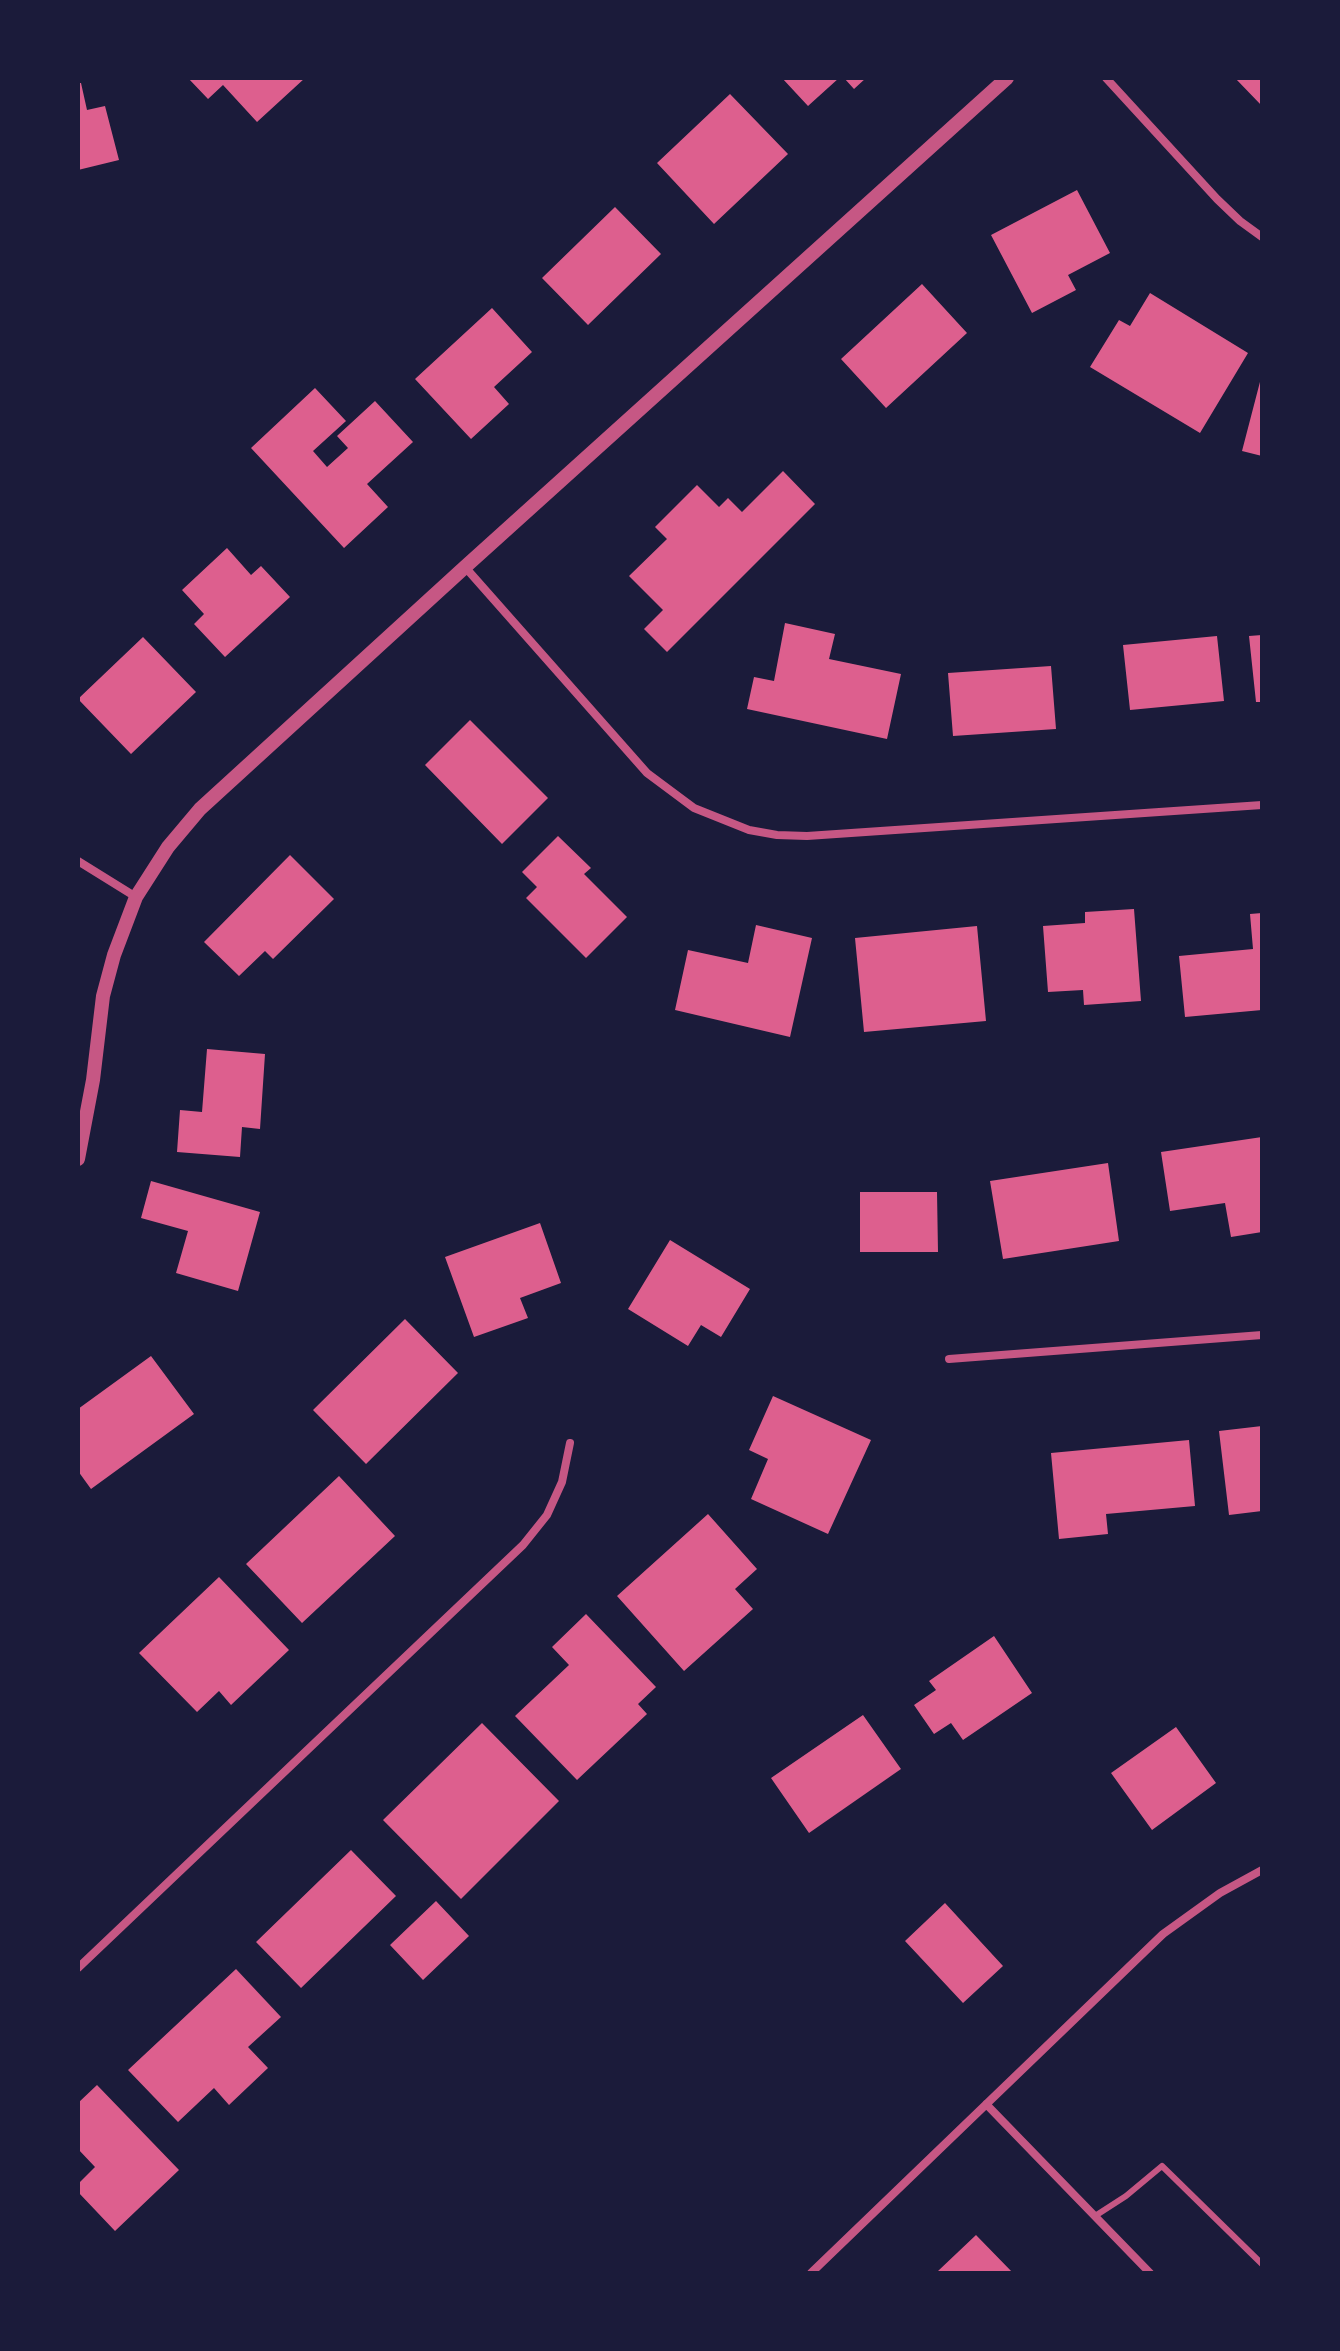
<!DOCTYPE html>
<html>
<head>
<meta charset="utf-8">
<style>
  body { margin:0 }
  #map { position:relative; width:1340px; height:2351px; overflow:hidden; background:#1b1b3a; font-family:"Fira Sans Condensed",sans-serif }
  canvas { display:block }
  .frame { position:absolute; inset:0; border:80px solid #1b1b3a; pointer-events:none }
</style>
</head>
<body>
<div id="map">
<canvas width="1340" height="2351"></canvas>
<div class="frame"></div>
</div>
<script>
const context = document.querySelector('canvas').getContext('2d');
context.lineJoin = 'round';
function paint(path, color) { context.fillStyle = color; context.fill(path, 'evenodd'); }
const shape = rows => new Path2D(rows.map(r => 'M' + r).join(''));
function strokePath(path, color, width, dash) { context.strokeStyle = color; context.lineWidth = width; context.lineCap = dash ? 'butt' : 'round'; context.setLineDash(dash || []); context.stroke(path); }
paint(shape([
  [188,78,305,78,257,122,223,85,208,99],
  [782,78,839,78,808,106],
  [844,78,866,78,854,89],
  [1235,78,1262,78,1262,106],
  [78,83,81,83,87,110,105,106,119,160,78,170],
  [730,94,788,154,714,224,657,163],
  [1077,190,1110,253,1068,275,1076,290,1032,313,991,235],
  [615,207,661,254,588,325,542,278],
  [922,284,967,333,886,408,841,359],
  [1150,293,1248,353,1200,433,1090,367,1119,320,1130,326],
  [492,308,532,352,494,387,509,404,471,439,415,379],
  [1261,378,1262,378,1262,456,1242,451],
  [315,388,346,421,313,451,327,467,348,448,337,436,375,401,413,442,367,484,388,507,344,548,251,448],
  [783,471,815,504,667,652,644,629,663,610,629,576,667,539,655,527,697,485,719,507,728,498,742,512],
  [227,548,251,575,261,566,290,597,225,657,194,624,204,614,182,590],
  [785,623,835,634,829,659,901,674,887,739,747,709,754,677,774,681],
  [1262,635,1262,702,1256,702,1249,636],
  [1217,636,1224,701,1130,710,1123,645],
  [143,637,196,692,131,754,78,699],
  [1051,666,1056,729,953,736,948,673],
  [470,720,548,798,502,844,425,765],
  [558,836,591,868,584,874,627,917,586,958,526,898,537,887,522,872],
  [290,855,334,899,273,959,265,951,239,976,204,942],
  [1134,909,1141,1001,1084,1005,1083,990,1048,992,1043,926,1085,923,1085,912],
  [1262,913,1262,1010,1185,1017,1179,956,1253,949,1250,914],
  [756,925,812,938,790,1037,675,1010,688,950,748,963],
  [977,926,986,1021,864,1032,855,938],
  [207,1049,265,1054,260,1129,242,1127,240,1157,177,1152,180,1110,202,1112],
  [1262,1137,1262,1232,1231,1237,1225,1203,1170,1211,1161,1152],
  [1108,1163,1119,1241,1003,1259,990,1181],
  [151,1181,260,1212,238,1291,176,1273,188,1231,141,1218],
  [860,1192,937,1192,938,1252,860,1252],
  [540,1223,561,1283,520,1298,528,1318,474,1337,445,1257],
  [670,1240,750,1289,721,1337,701,1325,688,1346,628,1309],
  [405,1319,458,1373,366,1464,313,1410],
  [151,1356,194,1414,91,1489,78,1471,78,1409],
  [773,1396,871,1440,828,1534,751,1499,768,1459,749,1450],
  [1262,1426,1262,1511,1229,1515,1219,1431],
  [1189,1440,1195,1506,1106,1514,1108,1534,1059,1539,1051,1453],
  [339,1476,395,1536,302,1623,246,1564],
  [708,1514,757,1569,735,1589,753,1609,684,1671,617,1596],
  [219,1577,289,1650,231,1705,219,1691,197,1712,139,1653],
  [586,1614,656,1687,638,1704,647,1714,577,1780,515,1716,569,1665,552,1647],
  [994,1636,1032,1693,963,1740,951,1723,934,1734,914,1705,936,1690,929,1681],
  [863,1715,901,1769,809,1833,771,1778],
  [482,1723,559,1801,461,1899,383,1820],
  [1176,1727,1216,1783,1152,1830,1111,1773],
  [351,1850,396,1896,301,1988,256,1942],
  [436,1901,469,1936,423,1980,390,1945],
  [945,1903,1003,1966,963,2003,905,1941],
  [236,1969,281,2017,248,2047,268,2068,229,2105,214,2088,178,2122,128,2070],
  [97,2085,179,2170,115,2231,78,2192,78,2184,95,2167,78,2149,78,2103],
  [976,2235,1013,2273,940,2273,938,2271]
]), '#dd5f8e');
strokePath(shape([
  [1095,2216,1126,2196,1162,2166,1262,2264]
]), '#c65784', 6);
strokePath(shape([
  [1106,78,1217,199,1240,221,1262,237],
  [465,567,647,773,694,808,749,830,777,835,807,836,1262,805],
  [78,861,136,897],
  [949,1359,1262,1335],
  [78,1968,523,1545,547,1515,562,1482,570,1443],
  [986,2104,1150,2273],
  [811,2273,1163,1934,1220,1893,1262,1870]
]), '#c65784', 8);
strokePath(shape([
  [78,1159,93,1080,103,996,114,955,136,897,168,847,200,809,465,567,1007,78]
]), '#c65784', 14);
</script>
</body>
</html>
